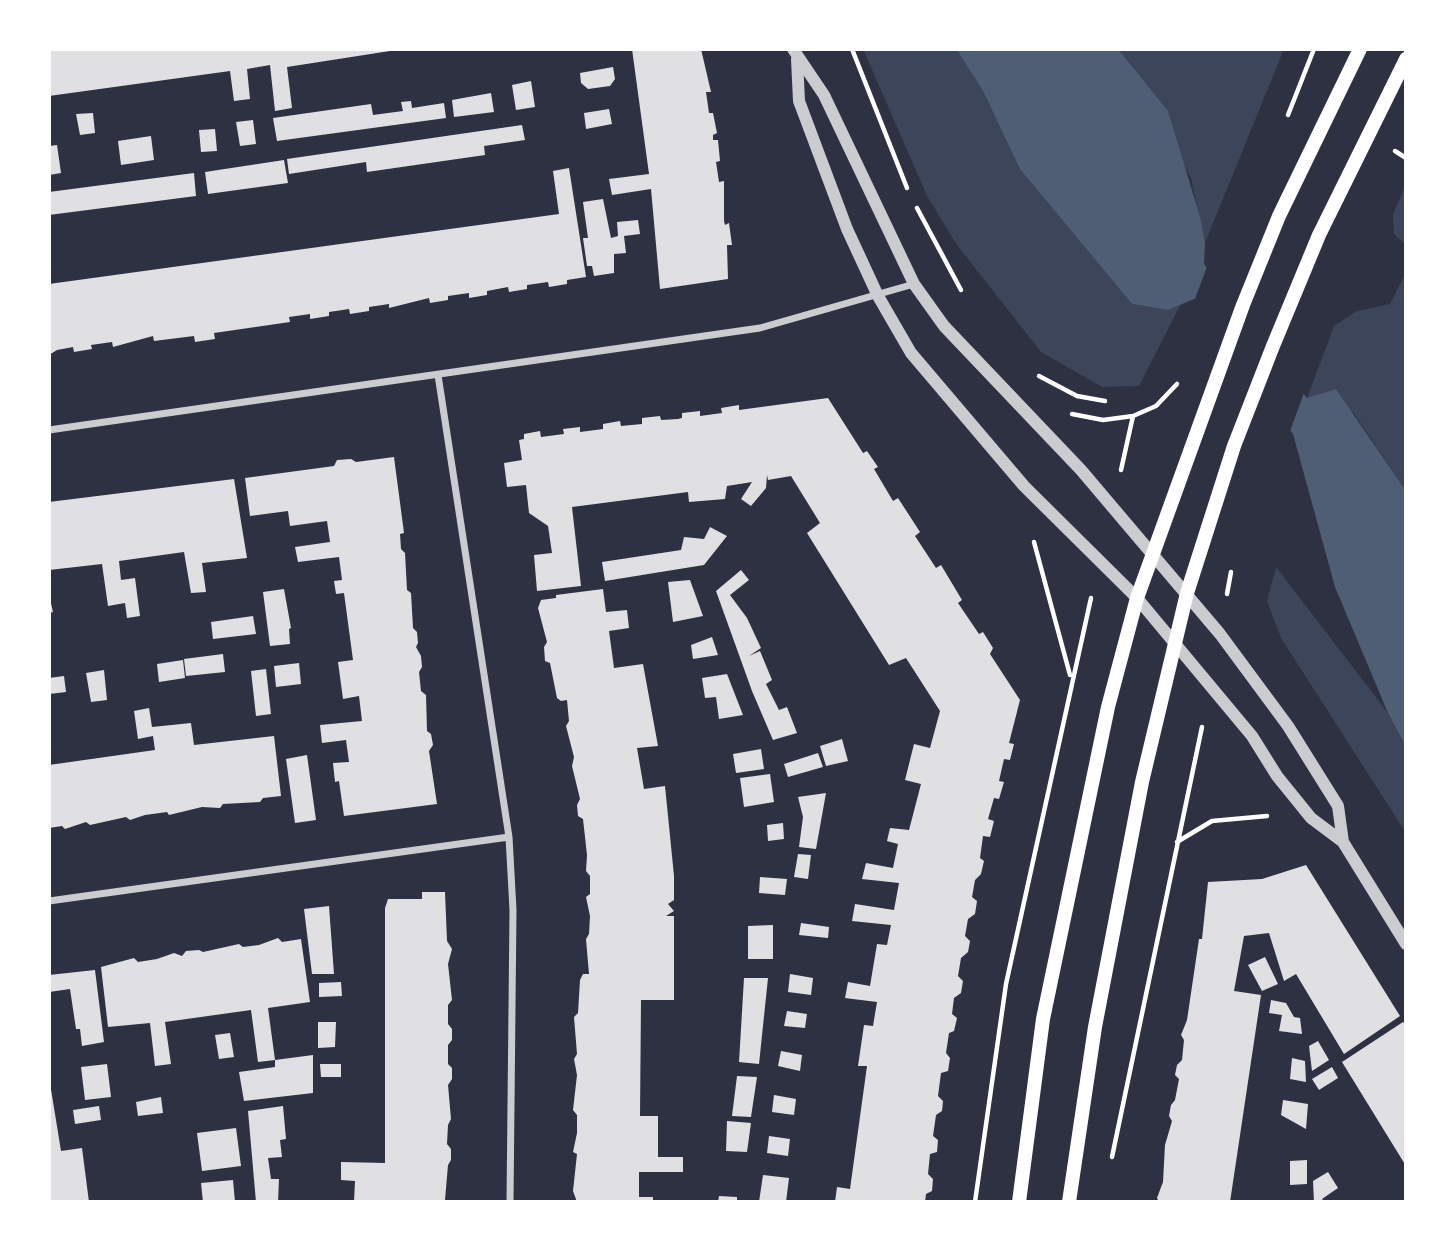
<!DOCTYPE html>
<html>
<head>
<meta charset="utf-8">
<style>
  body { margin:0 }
  #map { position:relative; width:1455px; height:1251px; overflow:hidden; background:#2d3142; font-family:"Work Sans",sans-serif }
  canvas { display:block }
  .frame { position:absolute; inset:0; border:51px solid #fff; pointer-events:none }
</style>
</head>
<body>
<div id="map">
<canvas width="1455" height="1251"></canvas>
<div class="frame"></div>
</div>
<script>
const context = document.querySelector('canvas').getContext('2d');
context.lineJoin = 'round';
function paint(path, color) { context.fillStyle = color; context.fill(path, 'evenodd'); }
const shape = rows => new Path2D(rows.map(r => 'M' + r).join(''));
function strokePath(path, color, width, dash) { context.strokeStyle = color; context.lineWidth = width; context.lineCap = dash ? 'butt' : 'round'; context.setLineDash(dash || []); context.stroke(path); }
paint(shape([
  [863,49,956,49,983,91,1021,169,1132,304,1168,310,1182,302,1139,386,1102,387,1041,352,957,245,927,196],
  [1118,49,1284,49,1205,243,1191,178],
  [1406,184,1406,245,1394,234,1393,214],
  [1406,272,1406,491,1353,412,1307,398,1334,326,1357,311,1390,304],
  [1276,567,1388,713,1406,747,1406,833,1281,638,1267,601]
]), '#3c4559');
paint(shape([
  [956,49,1118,49,1168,111,1201,220,1205,243,1204,264,1307,398,1336,389,1406,491,1406,747,1388,713,1335,587,1293,434,1194,299,1168,310,1132,304,1020,169,983,91]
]), '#4f5d75');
paint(shape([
  [1208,264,1305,390,1289,434,1193,304]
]), '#2d3142');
paint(shape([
  [49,49,390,49,390,51,287,67,292,108,275,111,270,65,247,69,250,99,234,101,230,71,49,96],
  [632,49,701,49,711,92,706,92,709,113,713,113,717,133,713,135,713,140,718,140,720,161,716,162,719,182,724,181,724,221,725,225,729,223,732,245,727,245,728,279,660,289,651,189,612,195,609,179,649,174],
  [613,67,615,79,610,86,588,89,581,83,580,73],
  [531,81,535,107,516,110,512,85],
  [491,93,494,112,454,117,452,100],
  [411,101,412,108,444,103,446,118,277,141,273,118,371,104,373,115,403,111,401,102],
  [609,109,612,124,586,129,584,113],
  [93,113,95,133,80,135,76,114],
  [253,120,256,144,240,146,236,122],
  [522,125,525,140,484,146,485,155,367,172,366,162,289,174,287,159],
  [215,129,217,151,201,152,199,130],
  [151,136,154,160,121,165,118,141],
  [57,145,61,173,49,175,49,146],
  [284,160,288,183,208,194,205,172],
  [569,168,586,277,567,280,567,284,549,287,548,282,527,285,527,289,509,292,508,287,487,291,487,295,469,298,469,293,448,296,448,300,430,303,429,298,389,308,389,304,369,307,369,311,350,314,349,309,329,312,329,316,310,319,310,314,289,317,290,322,214,333,215,339,195,342,194,336,154,341,153,336,113,347,112,342,91,345,92,349,74,352,73,347,57,350,49,355,49,284,559,214,553,171],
  [194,173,196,196,49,215,49,192],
  [603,199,611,238,618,236,617,222,638,220,640,234,624,236,626,253,614,254,614,273,594,276,592,266,587,266,583,238,588,238,583,202],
  [828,398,863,453,867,451,878,467,874,469,893,501,898,498,920,532,915,536,936,568,941,565,962,600,958,603,979,634,983,632,993,648,990,654,1020,700,1009,743,1014,744,1010,760,1004,759,999,781,1004,782,999,799,994,798,988,819,994,821,990,837,983,836,980,858,984,861,981,874,975,880,972,897,977,901,975,914,968,919,965,936,970,941,968,952,961,958,958,976,963,981,961,993,954,998,952,1014,957,1018,954,1031,949,1033,946,1053,950,1058,948,1071,941,1073,938,1096,943,1101,942,1111,936,1115,933,1136,938,1140,937,1152,930,1154,928,1174,933,1179,932,1191,926,1194,925,1202,835,1202,837,1187,850,1189,867,1066,858,1066,864,1025,873,1026,877,1002,845,998,848,982,870,986,877,944,887,945,891,925,852,921,855,904,894,910,899,883,862,879,866,863,893,868,898,844,887,841,890,828,909,830,921,784,905,780,914,744,930,748,940,711,906,658,889,665,807,533,820,523,791,476,768,480,767,475,766,488,751,506,741,499,752,482,727,486,725,499,689,502,688,492,572,507,581,586,537,591,534,555,552,553,548,526,529,513,526,485,507,487,504,463,522,460,519,440,524,439,524,434,540,431,541,437,564,434,563,429,580,427,580,432,603,429,603,424,620,421,621,426,642,424,642,418,660,416,661,420,678,419,682,418,682,413,700,411,700,416,722,413,721,408,739,405,739,410],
  [394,457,404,533,400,534,401,549,405,553,407,590,411,593,413,628,417,632,418,643,416,647,421,656,422,667,419,672,421,691,426,695,427,731,431,734,433,745,429,751,437,804,344,816,339,781,335,782,333,763,349,762,346,740,322,743,320,725,362,721,359,696,343,699,338,662,353,660,344,593,336,594,334,581,342,580,339,557,298,562,295,547,330,542,327,521,290,526,288,511,250,516,245,478,334,466,337,460,351,459,356,462],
  [234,479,247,558,202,563,206,592,191,593,184,552,119,561,121,580,135,578,140,616,127,618,125,603,108,606,102,564,49,570,49,502],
  [710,527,727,536,704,565,605,581,602,562,681,550,684,537,704,539],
  [741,570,749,580,730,595,747,618,761,648,749,656,760,651,772,680,766,684,779,710,787,707,797,733,773,740,752,691,716,591],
  [690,580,703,616,673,622,668,582],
  [284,589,291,628,289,629,290,644,270,646,263,592],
  [603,589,606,612,627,610,629,628,609,631,614,668,643,664,658,746,637,748,644,789,665,786,674,876,674,900,668,904,674,911,666,916,674,916,674,1000,641,1000,640,1116,658,1116,658,1157,683,1157,683,1172,639,1172,639,1197,653,1197,653,1202,577,1202,573,1191,577,1154,573,1152,577,1133,577,1115,573,1110,577,1075,574,1059,577,1054,574,1017,578,1013,580,980,583,974,589,974,586,939,589,934,590,916,586,897,590,894,590,876,586,871,587,855,583,819,578,816,577,805,580,799,572,766,574,757,566,726,569,721,567,700,561,701,557,698,550,663,545,661,544,647,547,642,538,608,541,600,556,598,556,595],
  [49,595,53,612,49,613],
  [253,616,256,634,213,639,211,622],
  [712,637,718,655,693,659,691,645],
  [223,654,225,672,186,676,184,659],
  [183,660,185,678,159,682,157,664],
  [299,663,301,684,276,687,274,666],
  [266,669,271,714,256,716,251,671],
  [104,670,107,700,91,702,86,673],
  [727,674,743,715,719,719,716,697,705,698,702,678],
  [64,676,66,692,49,694,49,678],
  [149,708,152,727,191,723,194,745,274,736,281,796,263,798,260,802,223,804,220,808,202,807,169,815,167,812,145,815,130,820,126,817,90,825,86,822,65,829,62,826,49,828,49,765,155,750,153,736,138,739,134,711],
  [842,739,848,761,826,766,820,746],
  [761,749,764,769,736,773,733,754],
  [818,753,823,767,788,777,784,764],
  [307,755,316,820,295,823,286,759],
  [770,774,774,802,744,807,740,778],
  [826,793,816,849,799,847,803,817,798,797],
  [783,823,784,839,768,841,767,825],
  [798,854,811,855,808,879,794,877],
  [1306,865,1400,1016,1344,1054,1296,974,1284,981,1269,933,1244,936,1234,991,1261,995,1230,1202,1159,1202,1157,1198,1163,1182,1165,1145,1172,1121,1169,1116,1171,1105,1175,1100,1179,1079,1175,1075,1177,1065,1182,1060,1184,1040,1181,1035,1187,1020,1199,939,1202,939,1208,882,1262,879],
  [760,877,787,879,785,895,759,893],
  [422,892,445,892,447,941,452,949,448,964,452,1000,448,1005,448,1024,452,1029,452,1040,448,1045,448,1064,452,1068,452,1079,448,1085,451,1119,448,1125,447,1144,451,1149,451,1160,448,1165,445,1200,354,1202,355,1181,341,1180,341,1162,385,1163,385,908,388,899,422,899],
  [329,906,334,974,312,974,304,909],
  [801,923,829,927,828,938,799,935],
  [773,925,773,959,748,959,748,926],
  [278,938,282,942,301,939,310,1002,268,1008,275,1060,258,1062,251,1010,165,1022,171,1064,155,1066,150,1023,108,1027,101,967,134,958,138,962,157,959,174,953,182,956,186,951,199,950,203,952,239,944,243,947,259,945],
  [1265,957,1278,984,1262,991,1248,965],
  [95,970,104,1042,82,1046,80,1029,76,1029,70,989,49,992,49,975],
  [790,974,813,978,811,995,788,992],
  [744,978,768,978,759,1064,739,1062],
  [341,982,342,996,319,997,319,983],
  [1271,1000,1286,1003,1294,1017,1300,1018,1302,1034,1279,1031,1282,1015,1269,1013],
  [787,1011,807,1014,805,1028,784,1026],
  [318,1022,336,1022,335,1047,318,1048],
  [1403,1022,1406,1026,1406,1166,1342,1062],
  [230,1033,234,1057,219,1059,215,1035],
  [1318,1041,1329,1060,1312,1071,1309,1046],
  [781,1051,802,1055,800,1071,778,1066],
  [313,1055,313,1093,244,1101,239,1072,275,1067,275,1060],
  [1292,1058,1305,1061,1306,1082,1290,1079],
  [107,1064,111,1097,85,1100,81,1067],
  [320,1064,341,1064,341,1077,321,1077],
  [1332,1067,1338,1078,1319,1090,1312,1079],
  [737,1076,757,1077,751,1117,732,1116],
  [49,1077,61,1151,82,1148,89,1202,49,1202],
  [774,1095,796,1099,794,1115,772,1112],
  [161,1097,163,1113,138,1116,136,1102],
  [1283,1100,1308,1104,1306,1129,1281,1115],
  [99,1106,101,1120,75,1124,73,1110],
  [283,1106,286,1139,280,1140,282,1157,268,1158,271,1179,279,1179,278,1202,256,1202,248,1111],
  [727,1121,751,1123,747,1152,726,1151],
  [236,1128,241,1166,202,1171,197,1133],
  [769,1136,790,1139,788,1156,767,1153],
  [1307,1160,1307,1184,1290,1185,1290,1161],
  [1328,1172,1338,1188,1322,1199,1324,1202,1314,1202,1313,1181],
  [763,1175,789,1178,786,1202,759,1202],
  [233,1180,235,1202,203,1202,201,1183],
  [719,1196,737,1197,737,1202,718,1202]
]), '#e0e0e3');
strokePath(shape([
  [852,49,907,188],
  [1288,115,1314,49],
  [1395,151,1406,158],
  [917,208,961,290],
  [1039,376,1077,396,1105,401],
  [1072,414,1103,420,1133,416,1156,406,1177,384],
  [1121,470,1133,416],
  [1034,542,1070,675],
  [1227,594,1231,572],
  [1177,842,1212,821,1267,816],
  [1112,1157,1202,727],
  [975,1202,1006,984,1091,598]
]), '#fff', 4.5);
strokePath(shape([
  [438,375,509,837,513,910,510,1202],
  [49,430,760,328,914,284],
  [49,901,509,837]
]), '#caccd0', 7);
strokePath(shape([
  [793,49,824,95,914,284,944,326,1081,470,1220,634,1288,726,1338,806,1343,842],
  [797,59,799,101,847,229,878,296,911,353,1024,486,1137,598,1252,736,1277,776,1311,818,1343,842,1406,944]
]), '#caccd0', 12);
strokePath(shape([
  [1019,1202,1043,1019,1108,707,1137,598,1243,305,1279,216,1360,49],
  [1069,1202,1095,1027,1142,782,1187,593,1234,446,1273,346,1319,235,1406,59]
]), '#fff', 14);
</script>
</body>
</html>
